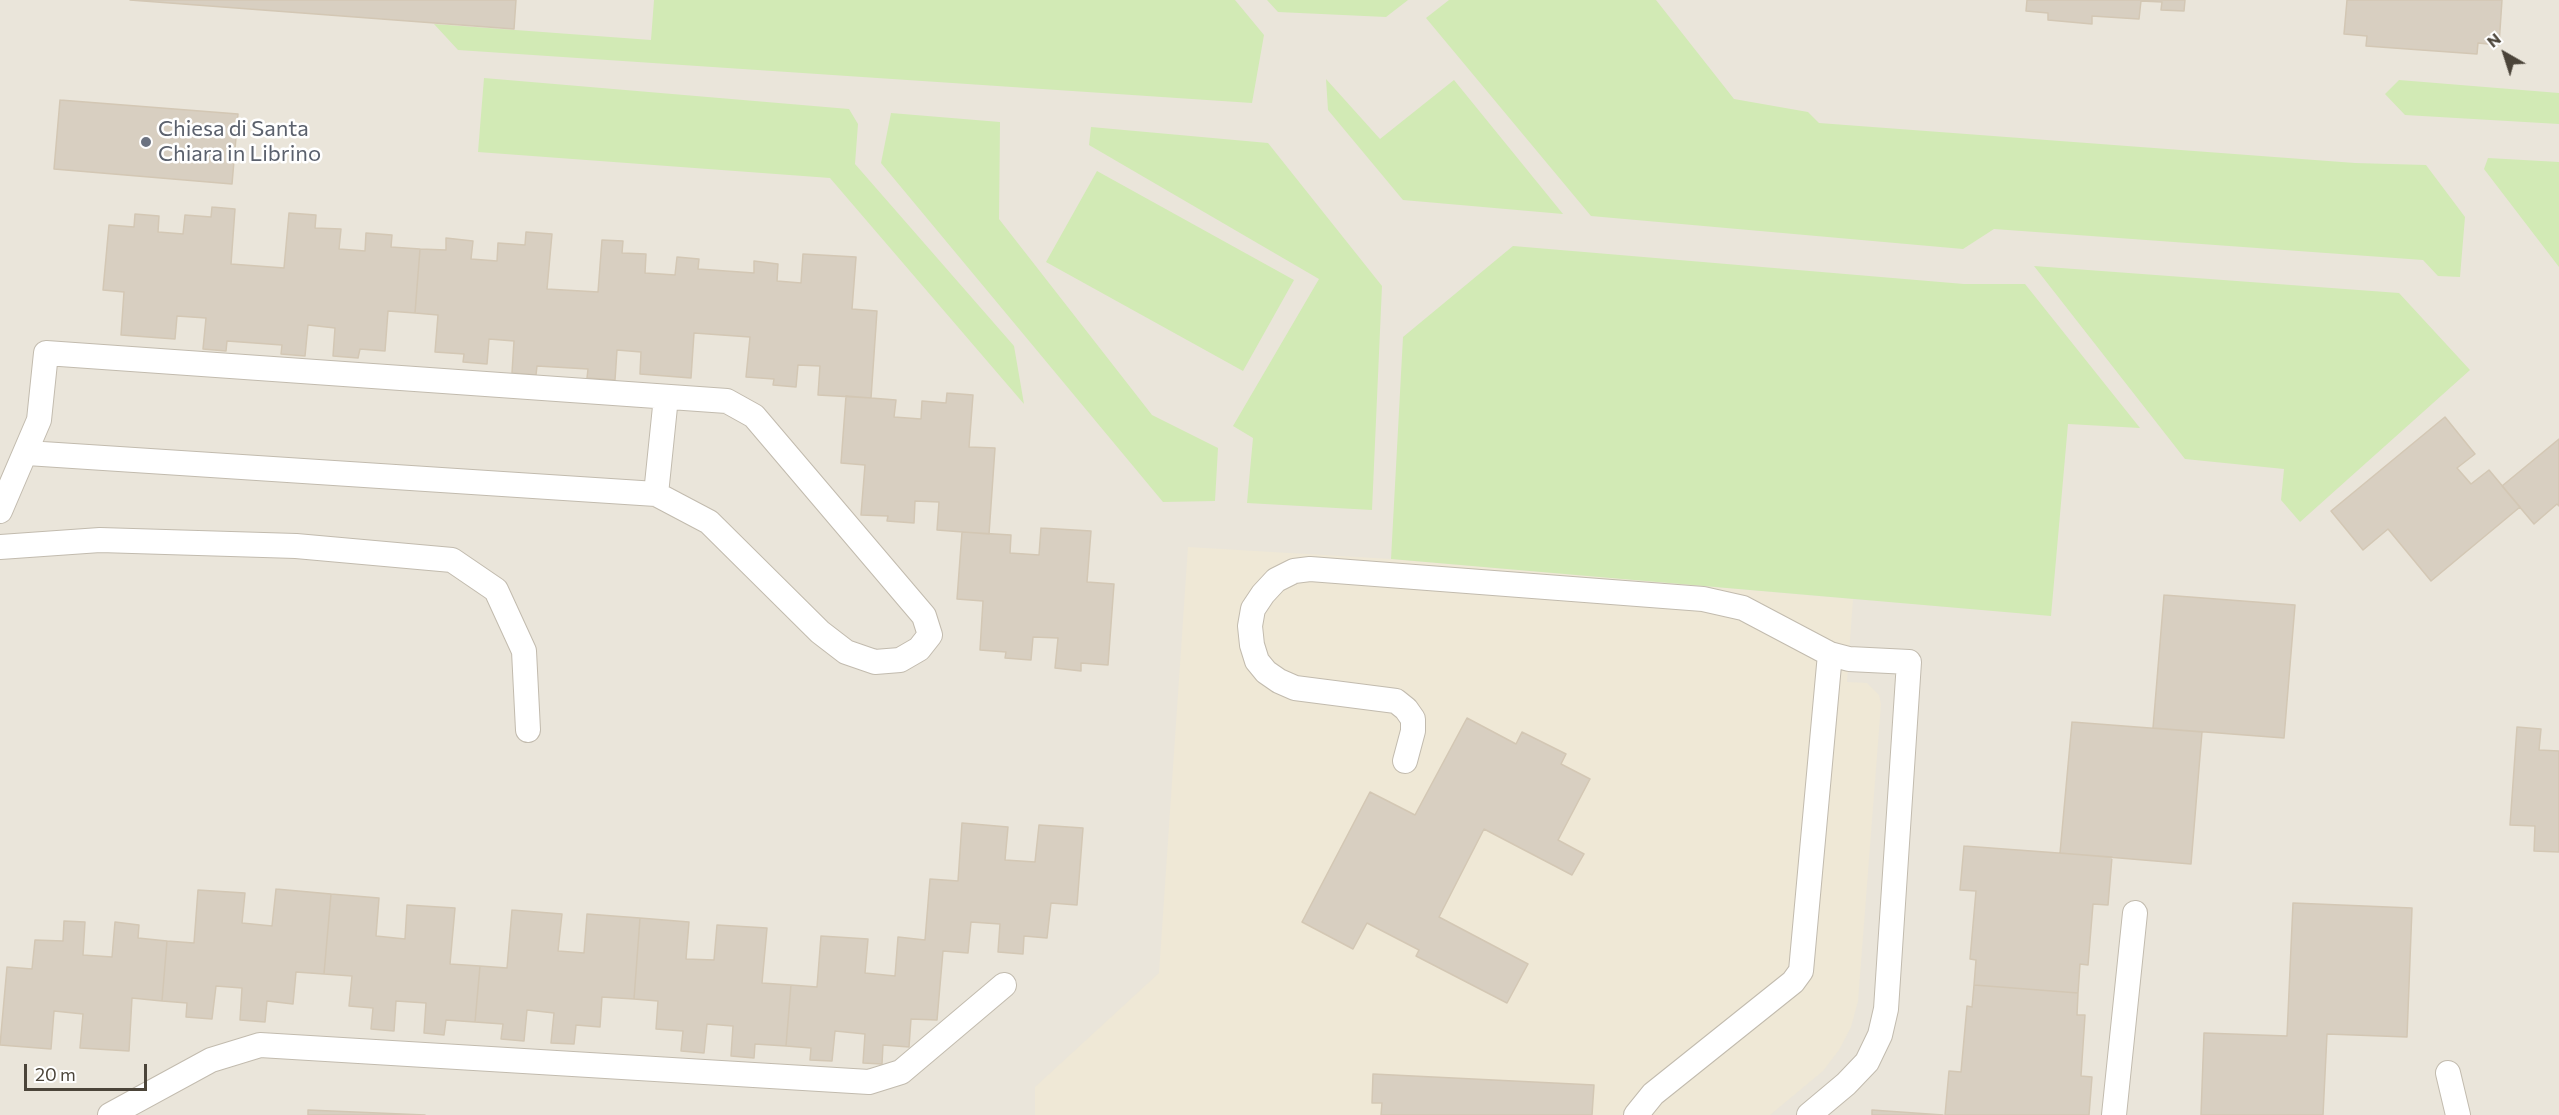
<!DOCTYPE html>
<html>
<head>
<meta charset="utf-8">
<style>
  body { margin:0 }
  #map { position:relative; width:2559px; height:1115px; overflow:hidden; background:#f6f3ec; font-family:Commissioner,sans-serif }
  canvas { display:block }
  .north { position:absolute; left:2475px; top:24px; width:60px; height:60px; -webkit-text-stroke:4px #fff; paint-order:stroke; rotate:321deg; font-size:16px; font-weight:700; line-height:24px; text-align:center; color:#4b4439 }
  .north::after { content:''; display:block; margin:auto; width:21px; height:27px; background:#4b4439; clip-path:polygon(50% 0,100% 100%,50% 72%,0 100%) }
  .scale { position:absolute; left:24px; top:1064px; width:123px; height:27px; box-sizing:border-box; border:3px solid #4b4439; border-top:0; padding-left:8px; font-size:18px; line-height:21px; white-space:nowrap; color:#4b4439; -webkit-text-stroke:4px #fff; paint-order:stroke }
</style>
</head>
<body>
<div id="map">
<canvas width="2559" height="1115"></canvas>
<div class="north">N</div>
<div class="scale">20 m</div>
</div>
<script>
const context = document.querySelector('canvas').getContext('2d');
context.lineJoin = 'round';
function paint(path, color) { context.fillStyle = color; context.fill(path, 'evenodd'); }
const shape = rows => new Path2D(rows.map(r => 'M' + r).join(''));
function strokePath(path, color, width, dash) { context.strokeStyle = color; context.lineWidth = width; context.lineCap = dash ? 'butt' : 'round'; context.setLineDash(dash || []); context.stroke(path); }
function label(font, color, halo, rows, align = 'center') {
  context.font = font + ' Commissioner,sans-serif'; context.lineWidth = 5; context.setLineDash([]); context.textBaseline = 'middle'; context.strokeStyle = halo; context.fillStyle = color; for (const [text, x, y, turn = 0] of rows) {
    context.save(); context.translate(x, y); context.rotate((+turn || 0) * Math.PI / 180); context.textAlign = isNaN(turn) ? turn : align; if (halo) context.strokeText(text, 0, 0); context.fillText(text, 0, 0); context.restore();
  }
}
paint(shape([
  [0,0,2559,0,2559,1115,0,1115]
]), '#eae5da');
paint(shape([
  [1188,547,1391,559,1853,599,1847,682,1867,683,1879,695,1881,704,1858,1001,1851,1027,1839,1050,1823,1071,1770,1115,1035,1115,1035,1087,1159,973]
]), '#efe8d6');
paint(shape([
  [654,0,1235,0,1264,35,1252,103,458,50,434,24,651,40],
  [1267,0,1408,0,1386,17,1278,12],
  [1449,0,1656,0,1734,99,1808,112,1819,123,2355,163,2426,165,2465,217,2460,277,2438,276,2423,260,1994,229,1963,249,1591,216,1426,18],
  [484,78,849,109,858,124,855,164,1014,346,1024,404,830,178,478,152],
  [1326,79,1380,139,1454,80,1563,214,1403,200,1328,110],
  [2399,80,2559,93,2559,124,2405,115,2385,94],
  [891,113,1000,122,999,219,1152,415,1218,448,1215,501,1163,502,881,163],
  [1091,127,1268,143,1382,286,1372,510,1247,503,1253,438,1233,426,1319,279,1089,145],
  [2488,158,2559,162,2559,267,2484,169],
  [1097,171,1294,280,1243,371,1046,262],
  [1513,246,1964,284,2025,284,2140,428,2068,424,2051,616,1391,559,1403,337],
  [2034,266,2399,293,2470,370,2300,522,2281,500,2284,469,2185,459]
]), '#d2eab5');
const building = shape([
  [130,0,516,0,514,29,130,0],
  [2027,0,2185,0,2184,11,2161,10,2162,2,2141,1,2139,19,2092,16,2092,24,2048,20,2048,13,2026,11,2027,0],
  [2347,0,2502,0,2499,45,2478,43,2477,54,2366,46,2367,36,2344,34,2347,0],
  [60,100,238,114,232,184,54,169,60,100],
  [212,207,235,209,231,264,284,268,289,213,316,215,315,228,341,229,339,249,365,251,366,233,392,235,391,247,420,249,415,313,388,311,385,351,360,349,358,358,333,356,335,328,308,325,305,356,281,354,282,345,227,341,226,351,203,349,206,318,177,316,175,339,121,335,124,292,103,290,109,225,134,227,135,214,159,216,158,232,183,234,185,215,211,217,212,207],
  [526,232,552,234,547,289,598,292,602,240,623,241,622,253,646,254,645,273,675,275,677,257,699,259,698,269,754,273,754,261,778,264,777,281,801,283,803,254,856,257,852,309,877,311,871,398,818,395,820,366,798,365,796,387,773,385,774,379,746,377,750,337,694,333,691,378,640,374,641,352,617,350,615,380,587,378,588,369,537,366,536,375,512,373,514,341,489,339,487,364,463,362,464,354,435,352,438,315,415,313,420,249,446,250,446,238,473,241,471,259,497,261,498,243,525,245,526,232],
  [947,393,973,395,969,447,995,448,989,534,937,530,939,502,915,501,914,523,887,521,888,516,861,515,865,465,841,463,846,396,896,400,894,417,921,419,922,401,946,403,947,393],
  [2445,417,2475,454,2457,468,2471,484,2489,470,2520,507,2431,581,2388,529,2363,550,2331,511,2445,417],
  [2559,439,2559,506,2557,504,2534,524,2502,486,2559,439],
  [1041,528,1091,531,1087,582,1114,584,1108,665,1081,663,1081,671,1055,668,1058,638,1033,637,1031,660,1005,658,1006,652,980,650,983,601,957,599,962,532,1011,535,1010,553,1039,555,1041,528],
  [2164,595,2295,605,2284,738,2153,728,2164,595],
  [1467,718,1516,744,1522,732,1566,754,1561,764,1590,779,1558,840,1584,854,1572,875,1484,829,1439,917,1528,964,1507,1003,1416,956,1419,950,1367,923,1353,949,1302,922,1370,792,1415,815,1467,718],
  [2072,722,2202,732,2191,864,2060,853,2072,722],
  [2517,727,2541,729,2539,750,2559,751,2559,852,2534,851,2535,826,2510,825,2517,727],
  [962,823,1008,827,1005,860,1035,862,1039,825,1083,828,1077,905,1051,903,1047,938,1024,936,1023,954,998,952,1000,924,971,922,968,953,943,951,937,1020,911,1019,909,1047,883,1045,882,1064,863,1063,865,1034,835,1031,832,1061,810,1060,811,1048,786,1046,791,985,817,987,821,936,868,939,865,973,895,976,898,937,925,940,930,879,958,881,962,823],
  [1964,846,2112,857,2108,905,2093,904,2088,965,2080,964,2078,993,1974,985,1976,960,1970,959,1976,891,1960,890,1964,846],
  [276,889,331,894,324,974,296,972,293,1004,267,1001,265,1022,240,1020,242,988,216,986,212,1019,186,1017,187,1003,162,1001,167,941,194,943,198,890,245,893,242,923,272,926,276,889],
  [331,894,379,898,376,936,405,939,407,905,455,908,450,964,480,966,475,1022,446,1020,444,1035,424,1033,426,1003,396,1001,394,1031,371,1029,373,1008,349,1006,352,976,324,974,331,894],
  [2293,903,2412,908,2407,1037,2327,1034,2323,1115,2201,1115,2204,1033,2287,1036,2293,903],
  [512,910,562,914,558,951,584,953,587,914,640,918,634,999,602,997,600,1027,576,1025,574,1044,551,1043,554,1013,527,1010,524,1041,501,1039,503,1024,475,1022,480,966,507,968,512,910],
  [640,918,689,922,686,959,714,960,717,925,767,928,762,983,791,985,786,1046,755,1044,754,1058,731,1056,733,1026,707,1024,704,1053,681,1051,683,1031,656,1029,658,1001,634,999,640,918],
  [64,921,85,922,83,955,112,957,115,922,139,925,138,938,167,941,162,1001,132,998,129,1051,80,1048,83,1014,54,1011,51,1049,0,1045,7,967,32,969,35,940,63,941,64,921],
  [1974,985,2078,993,2077,1015,2085,1015,2081,1076,2092,1077,2089,1115,1945,1115,1949,1071,1961,1072,1967,1006,1972,1007,1974,985],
  [1373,1074,1594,1085,1592,1115,1381,1115,1382,1103,1372,1103,1373,1074],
  [308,1110,425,1115,308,1115,308,1110],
  [1872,1110,1943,1115,1872,1115,1872,1110]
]);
paint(building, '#d8cfc1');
strokePath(building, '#d3c7b4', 1.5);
const lane = shape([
  [656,494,666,397],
  [0,511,39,420,46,353,727,401,754,416,924,616,930,635,919,649,900,660,875,662,846,652,820,632,709,522,656,494,27,453],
  [0,547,100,540,296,546,452,560,496,590,524,651,528,730],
  [1405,761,1413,731,1413,719,1406,709,1396,701,1295,688,1279,681,1266,672,1257,661,1252,645,1250,626,1253,609,1263,594,1276,580,1294,571,1310,569,1703,599,1743,608,1830,654,1849,659,1909,662,1886,1009,1880,1035,1867,1062,1846,1084,1809,1115],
  [2448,1073,2458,1115],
  [110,1115,211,1060,260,1045,869,1082,901,1072,1004,985],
  [1636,1115,1653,1094,1793,982,1801,971,1830,654],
  [2114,1115,2135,913]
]);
strokePath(lane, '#c2bbae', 26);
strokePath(lane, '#fff', 24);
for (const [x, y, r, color] of [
  [146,142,6,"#6b7280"]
]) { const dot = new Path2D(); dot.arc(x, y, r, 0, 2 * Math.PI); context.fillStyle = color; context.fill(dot); strokePath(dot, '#fff', 2); }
label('22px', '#5b616d', '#fff', [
  ["Chiesa di Santa",158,129],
  ["Chiara in Librino",158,154]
], 'left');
</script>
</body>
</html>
